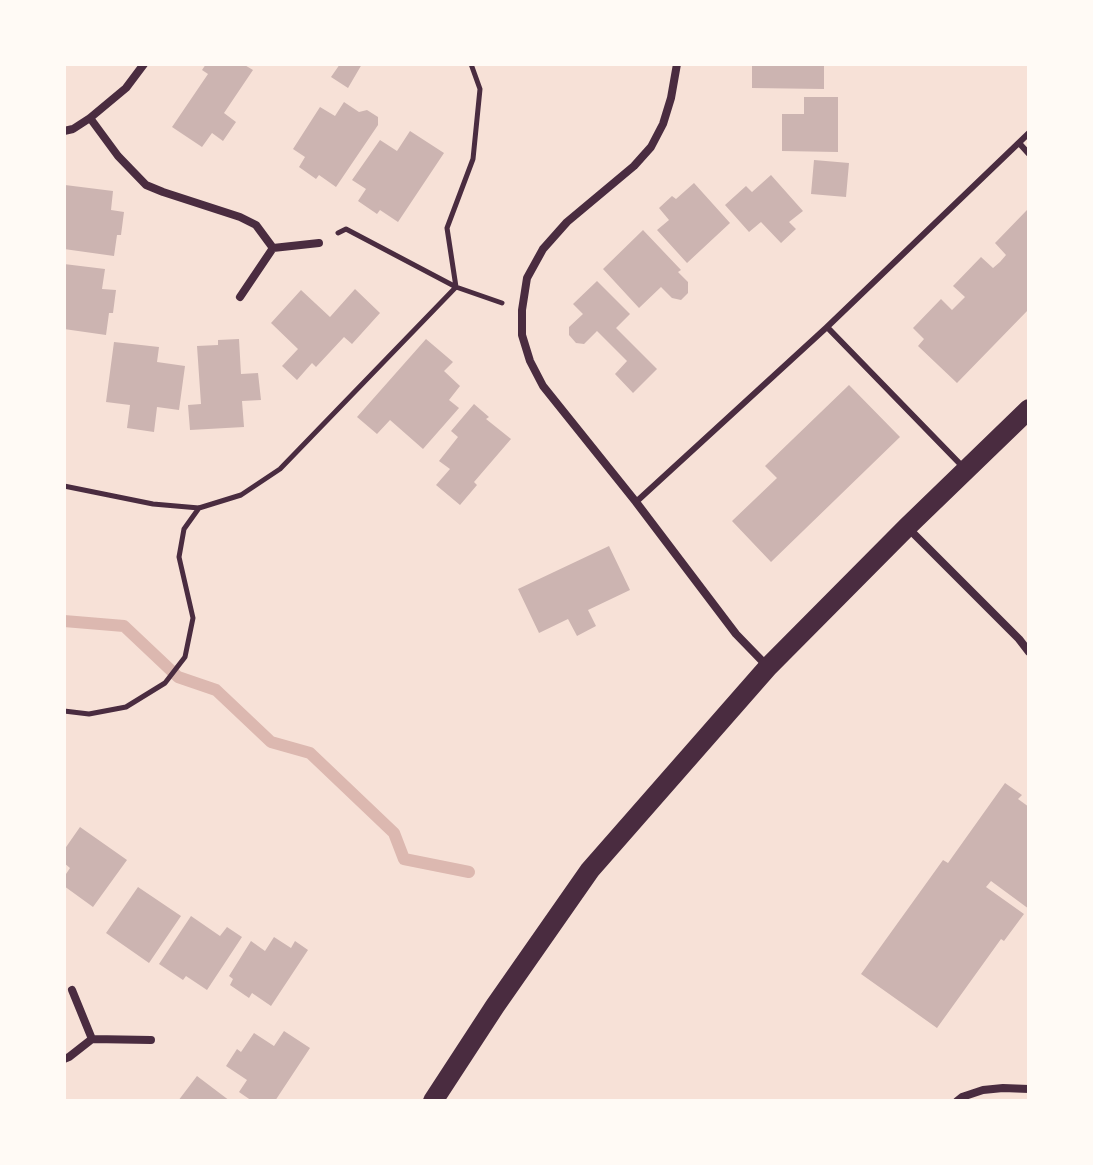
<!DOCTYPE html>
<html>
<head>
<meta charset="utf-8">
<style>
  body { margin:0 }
  #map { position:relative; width:1093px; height:1165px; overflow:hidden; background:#f7e1d7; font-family:"Fira Sans",sans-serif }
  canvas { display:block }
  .frame { position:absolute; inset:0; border:66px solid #fffaf5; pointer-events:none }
</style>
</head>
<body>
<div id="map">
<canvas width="1093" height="1165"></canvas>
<div class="frame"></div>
</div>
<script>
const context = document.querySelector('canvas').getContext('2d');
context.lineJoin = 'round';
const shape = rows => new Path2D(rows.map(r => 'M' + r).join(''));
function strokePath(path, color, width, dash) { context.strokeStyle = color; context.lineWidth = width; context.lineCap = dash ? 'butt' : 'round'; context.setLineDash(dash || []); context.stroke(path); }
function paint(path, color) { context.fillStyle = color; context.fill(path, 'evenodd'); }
strokePath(shape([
  [64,621,124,626,178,677,216,690,271,742,310,753,394,833,404,859,469,872]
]), '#dcb8b0', 12);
paint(shape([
  [206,64,243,64,253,70,224,113,236,122,223,141,212,133,202,147,172,127,208,74,202,70],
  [340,64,362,64,348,88,331,77],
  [752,64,824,64,824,89,752,88],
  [804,97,838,97,838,152,782,151,782,114,804,114],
  [344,102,359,112,367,110,378,117,378,125,336,187,319,175,316,179,299,167,305,157,293,149,320,107,335,116],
  [410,131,444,153,398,222,380,210,377,214,358,201,366,189,352,180,380,140,397,151],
  [814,160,849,163,846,197,811,194],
  [771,175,803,211,789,222,796,229,781,243,761,222,749,232,725,205,746,186,752,192],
  [694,183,730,223,687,263,657,230,669,220,659,208,672,196,676,199],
  [65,185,113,191,111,210,124,212,121,235,117,235,114,256,64,249],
  [1027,210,1029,211,1029,309,957,383,918,346,924,339,913,328,941,299,952,310,965,297,953,286,981,257,993,268,1000,262,1006,255,995,243],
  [643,230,681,270,678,272,688,282,688,293,681,300,672,298,661,287,639,308,603,269],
  [64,264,105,269,102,289,116,290,113,313,109,313,106,335,64,329],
  [597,281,630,314,616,328,657,369,633,393,615,374,627,361,597,331,584,344,576,343,569,335,569,327,583,314,573,304],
  [355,289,380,313,352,344,344,337,316,367,312,363,297,380,282,366,298,349,271,323,301,290,330,317],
  [239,339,241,374,258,373,261,400,242,401,244,427,190,430,188,405,201,404,197,346,218,345,218,340],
  [426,339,453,362,444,371,460,386,449,400,459,408,423,449,390,420,377,434,357,417],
  [114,342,159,347,157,362,185,366,179,410,157,407,154,432,127,428,130,405,106,402],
  [849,385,900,437,771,562,732,521,777,478,765,466],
  [474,404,489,417,486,419,511,439,474,482,477,485,460,505,436,485,450,469,439,461,458,437,451,431],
  [609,546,630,590,588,610,596,626,577,636,568,619,539,633,518,589],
  [1005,783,1022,795,1018,799,1029,807,1029,909,991,881,986,887,1024,914,1004,941,1001,939,937,1028,861,974,943,860,948,863],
  [80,827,127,860,93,907,64,886,64,877,70,868,64,863,64,850],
  [138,887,181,916,149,963,106,933],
  [191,916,220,936,227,927,242,937,207,990,186,976,183,980,159,964],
  [274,937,291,948,295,941,308,950,271,1006,252,993,249,998,230,985,233,979,229,976,251,941,265,951],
  [284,1031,310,1048,275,1101,252,1101,239,1092,247,1080,226,1066,237,1049,241,1052,254,1033,274,1046],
  [197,1076,230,1101,178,1101]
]), '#ccb4b1');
strokePath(shape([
  [338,233,346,229,456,287,502,303],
  [64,486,153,504,199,508,241,495,280,469,456,287,447,228,473,159,480,89,471,64],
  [64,711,89,714,126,707,165,683,185,657,193,618,179,557,184,529,199,508]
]), '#4a2c40', 5);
strokePath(shape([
  [1019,143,1029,154],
  [827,327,964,468],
  [636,502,827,327,1029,133]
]), '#4a2c40', 6);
strokePath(shape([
  [677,64,671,98,663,124,651,147,634,166,567,222,543,249,527,278,522,310,522,335,530,361,543,386,636,502,736,634,768,667],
  [90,118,118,156,146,185,163,192,240,217,256,225,273,248],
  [64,131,73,129,90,118,126,88,144,64],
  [240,297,273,248,319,243],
  [908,528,1019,639,1029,652],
  [72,990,92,1039],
  [64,1059,69,1057,92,1039,151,1040],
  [957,1101,962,1097,983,1090,1003,1088,1029,1089]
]), '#4a2c40', 8);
strokePath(shape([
  [433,1101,495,1006,590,870,768,667,907,527,1029,409]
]), '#4a2c40', 20);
</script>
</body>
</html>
